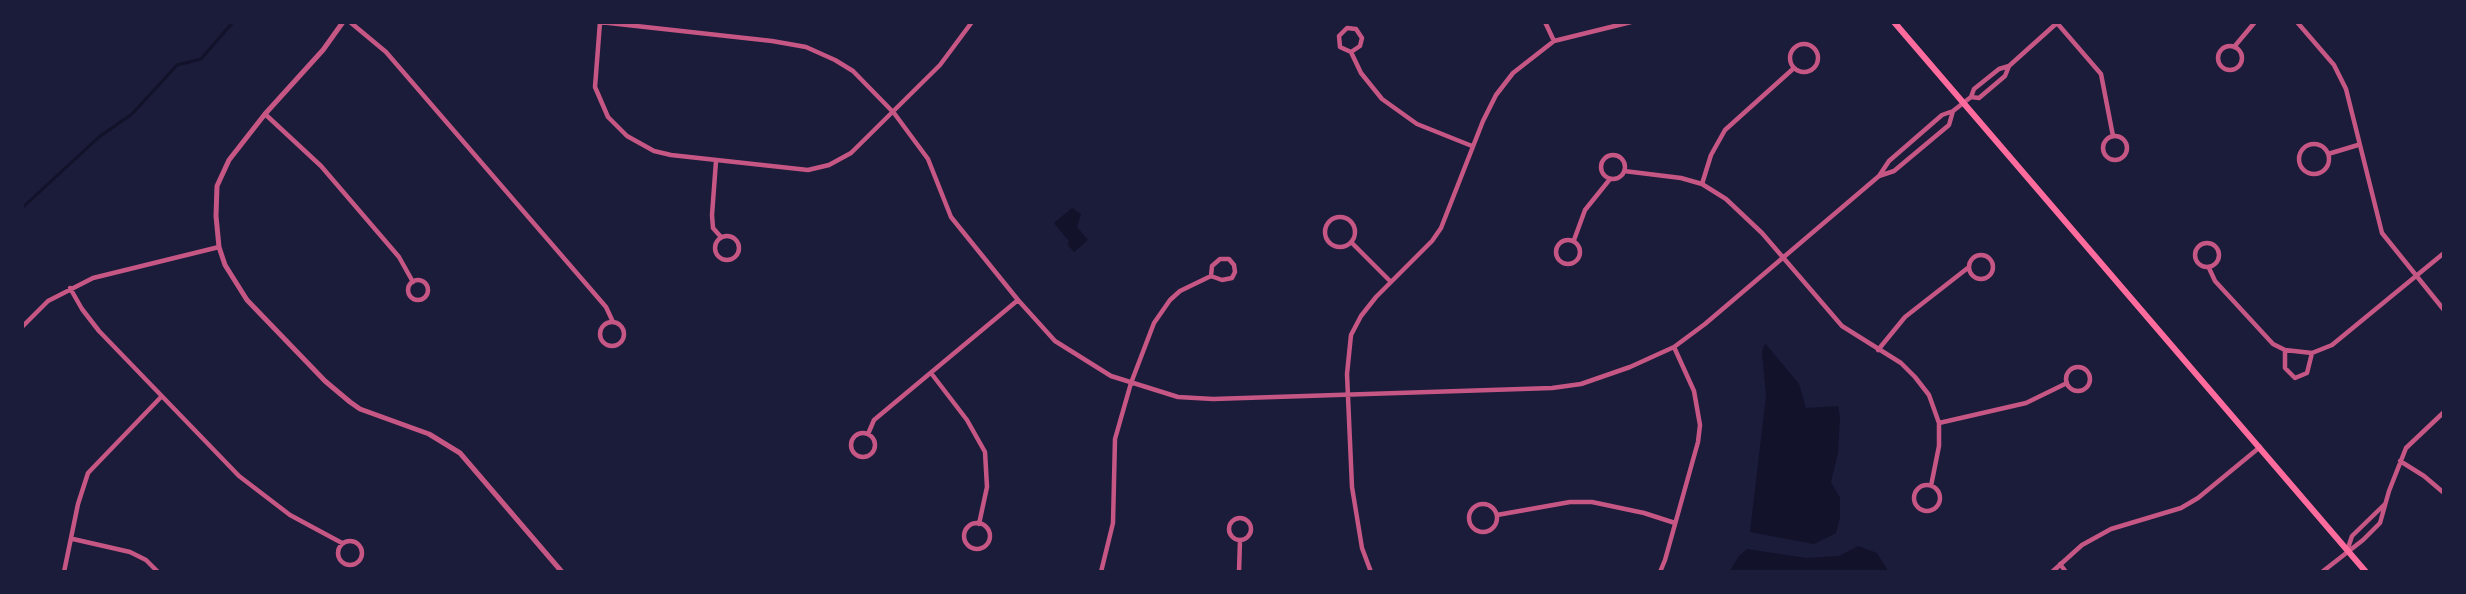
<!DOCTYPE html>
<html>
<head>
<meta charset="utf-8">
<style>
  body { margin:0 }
  #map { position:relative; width:2466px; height:594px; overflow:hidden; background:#1b1b3a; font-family:Jost,sans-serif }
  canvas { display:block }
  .frame { position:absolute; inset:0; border:24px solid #1b1b3a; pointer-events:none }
</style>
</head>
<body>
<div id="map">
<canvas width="2466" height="594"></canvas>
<div class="frame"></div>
</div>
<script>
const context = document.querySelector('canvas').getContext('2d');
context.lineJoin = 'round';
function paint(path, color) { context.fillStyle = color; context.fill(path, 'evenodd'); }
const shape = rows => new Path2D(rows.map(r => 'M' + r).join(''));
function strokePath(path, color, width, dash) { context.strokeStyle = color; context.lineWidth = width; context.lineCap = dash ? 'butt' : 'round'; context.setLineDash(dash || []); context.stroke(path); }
paint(shape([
  [1072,208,1081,214,1077,227,1088,240,1074,252,1068,245,1069,241,1054,223],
  [1765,343,1799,384,1806,408,1838,406,1840,417,1838,453,1831,482,1840,498,1840,517,1836,533,1814,544,1750,532,1766,396,1762,352],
  [1858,546,1877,553,1888,571,1730,571,1738,557,1747,549,1806,558,1839,556]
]), '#12122b');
strokePath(shape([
  [22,208,99,137,132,114,177,65,201,59,233,22]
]), '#12122b', 3);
strokePath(shape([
  [350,22,386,52,606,307,613,322],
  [600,22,772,41,806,47,835,60,853,71,894,113,928,159,951,217,1018,300,1055,341,1111,376,1178,397,1213,399,1552,388,1581,384,1630,367,1674,347,1705,324,1879,176,1889,161,1942,115,1953,111,1971,97,1974,89,1999,69,2009,66,2058,22],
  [600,22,595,87,608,117,627,136,654,151,671,155,808,170,829,165,851,153,940,65,972,22],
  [1545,22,1554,41],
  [2297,22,2334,65,2346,89,2382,233,2444,310],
  [2057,23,2101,74,2113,136],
  '1790 58a14 14 0 1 1 28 0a14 14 0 1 1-28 0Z',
  '2218 58a12 12 0 1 1 24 0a12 12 0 1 1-24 0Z',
  [2234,47,2255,22],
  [1351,52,1360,46,1362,38,1356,29,1347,28,1339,36,1340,47,1351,52,1361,73,1382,99,1417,124,1472,146],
  [1971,97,1979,98,2005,76,2009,66],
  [265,114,321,166,399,257,413,282],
  '2103 148a12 12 0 1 1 24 0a12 12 0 1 1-24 0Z',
  '2299 159a15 15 0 1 1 30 0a15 15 0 1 1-30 0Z',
  [2328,154,2358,145],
  '1601 167a12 12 0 1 1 24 0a12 12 0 1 1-24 0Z',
  [716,161,712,215,713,228,721,237],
  [1624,171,1681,178,1702,184,1726,199,1762,233,1842,326,1901,363,1915,377,1929,395,1939,423,1939,446,1931,486],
  [1879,176,1894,171,1949,125,1953,111],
  [1702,184,1711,155,1725,130,1794,68],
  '1325 232a15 15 0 1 1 30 0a15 15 0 1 1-30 0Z',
  '715 248a12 12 0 1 1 24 0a12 12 0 1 1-24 0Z',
  '1556 252a12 12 0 1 1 24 0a12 12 0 1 1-24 0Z',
  [1574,240,1585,210,1610,179],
  [1351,242,1390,281],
  '2195 255a12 12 0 1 1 24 0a12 12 0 1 1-24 0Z',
  '1969 267a12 12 0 1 1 24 0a12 12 0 1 1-24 0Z',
  [2209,268,2215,281,2273,344,2285,350,2312,353,2332,345,2444,253],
  '408 290a10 10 0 1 1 20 0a10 10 0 1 1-20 0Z',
  [70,288,82,309,99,331,239,476,290,515,342,543],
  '600 334a12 12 0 1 1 24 0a12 12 0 1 1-24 0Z',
  [22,327,48,301,93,278,219,247],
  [1878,350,1905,317,1969,267],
  [2285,350,2285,368,2295,378,2307,373,2312,353],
  '2066 379a12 12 0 1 1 24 0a12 12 0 1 1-24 0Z',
  [931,373,967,420,985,452,987,487,979,524],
  [1939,423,2026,403,2067,383],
  '851 445a12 12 0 1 1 24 0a12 12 0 1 1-24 0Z',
  [868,434,874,420,1018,300],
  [2400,461,2424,476,2444,493],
  '1914 498a13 13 0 1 1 26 0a13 13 0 1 1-26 0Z',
  '1469 518a14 14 0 1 1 28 0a14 14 0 1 1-28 0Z',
  [1497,515,1570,502,1592,502,1644,513,1675,523],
  '1229 529a11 11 0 1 1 22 0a11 11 0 1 1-22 0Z',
  '964 536a13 13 0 1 1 26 0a13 13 0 1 1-26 0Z',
  [73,539,130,552,146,560,158,572],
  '338 553a12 12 0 1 1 24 0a12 12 0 1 1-24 0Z',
  [2347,551,2352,536,2385,504],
  [2060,564,2066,572],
  [64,572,78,504,88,473,161,397],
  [1101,572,1113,523,1115,439,1131,383,1154,323,1170,300,1180,291,1211,276,1222,280,1232,278,1235,272,1234,265,1229,259,1220,259,1212,266,1211,276],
  [1239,572,1240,540],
  [1371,572,1362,548,1352,487,1347,374,1351,335,1361,316,1376,297,1432,241,1441,228,1483,121,1496,95,1513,73,1554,41,1631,22],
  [1660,572,1665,560,1698,442,1700,425,1694,391,1674,347],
  [2052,572,2082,545,2111,529,2181,508,2198,498,2260,447],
  [2322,572,2363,540,2380,523,2389,491,2406,448,2444,412]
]), '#c65784', 4.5);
strokePath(shape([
  [343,22,323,50,265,114,229,160,217,186,216,216,219,247,225,265,247,300,325,381,350,402,360,409,429,434,460,453,562,572]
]), '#c65784', 5);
strokePath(shape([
  [1894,22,2366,572]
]), '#ff6b9d', 6);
</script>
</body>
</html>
